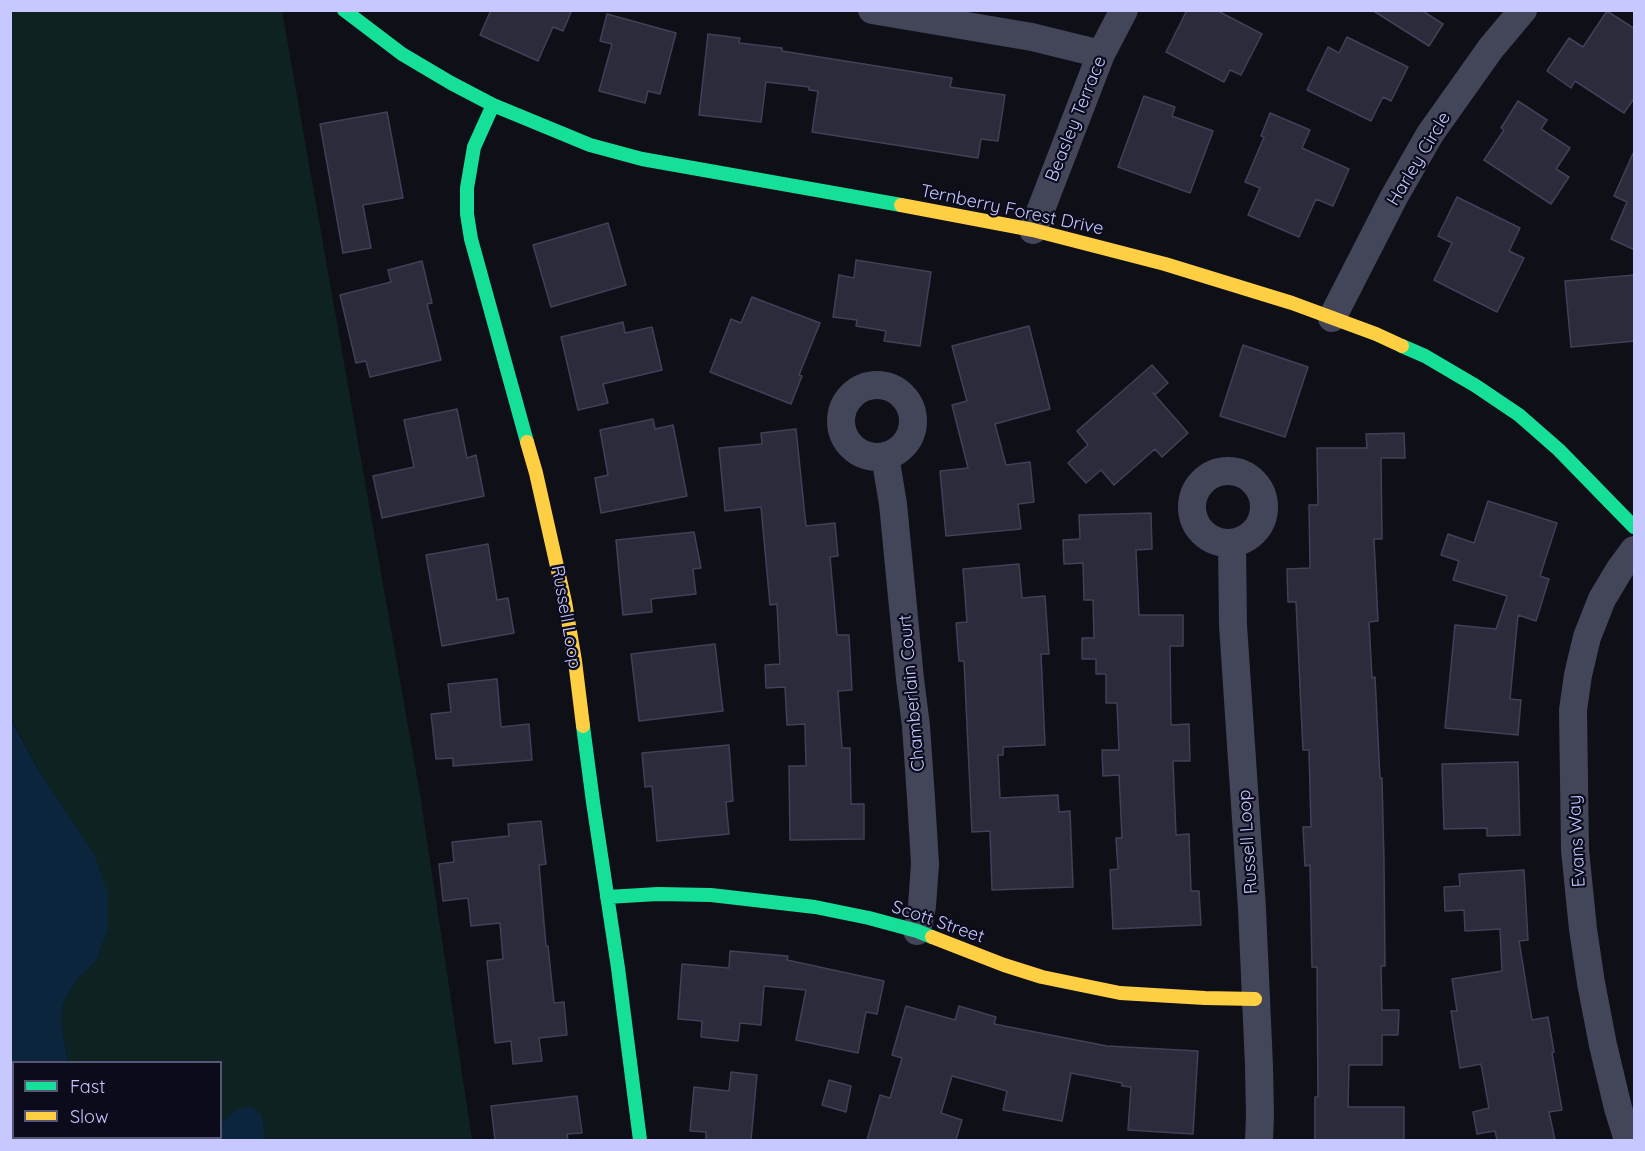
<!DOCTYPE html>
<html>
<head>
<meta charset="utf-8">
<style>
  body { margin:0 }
  #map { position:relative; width:1645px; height:1151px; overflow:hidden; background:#0f0f18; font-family:Quicksand,sans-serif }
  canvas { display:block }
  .frame { position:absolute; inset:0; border:12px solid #c6c8ff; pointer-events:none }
  .legend { position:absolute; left:12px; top:1061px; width:210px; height:78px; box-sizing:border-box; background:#0b0b1c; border:2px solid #565777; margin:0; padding:8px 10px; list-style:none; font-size:18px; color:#c6c8ff }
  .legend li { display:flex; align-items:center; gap:12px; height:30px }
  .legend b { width:30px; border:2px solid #565777 }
</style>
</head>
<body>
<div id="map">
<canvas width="1645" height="1151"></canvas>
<div class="frame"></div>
<ul class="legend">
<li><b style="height:8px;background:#16e098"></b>Fast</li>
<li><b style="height:8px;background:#ffcf43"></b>Slow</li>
</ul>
</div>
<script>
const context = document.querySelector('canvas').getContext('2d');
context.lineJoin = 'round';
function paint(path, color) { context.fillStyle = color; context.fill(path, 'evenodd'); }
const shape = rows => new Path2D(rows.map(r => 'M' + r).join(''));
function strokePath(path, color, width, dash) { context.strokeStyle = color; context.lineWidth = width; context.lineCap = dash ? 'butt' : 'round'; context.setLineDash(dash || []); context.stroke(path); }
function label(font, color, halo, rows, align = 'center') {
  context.font = font + ' Quicksand,sans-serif'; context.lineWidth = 4.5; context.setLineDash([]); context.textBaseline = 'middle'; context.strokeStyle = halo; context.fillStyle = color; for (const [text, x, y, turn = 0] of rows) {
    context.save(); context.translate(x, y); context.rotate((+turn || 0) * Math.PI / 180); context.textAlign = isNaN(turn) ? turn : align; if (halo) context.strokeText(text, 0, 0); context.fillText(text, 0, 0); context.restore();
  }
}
paint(shape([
  [10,11,282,11,420,794,472,1140,265,1140,263,1118,236,1110,221,1123,220,1062,68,1062,61,1021,63,1004,75,981,97,960,108,930,42,776,11,718]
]), '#0e2321');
paint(shape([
  [10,718,42,776,95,856,108,893,108,930,97,960,75,981,63,1004,61,1021,68,1062,14,1062,14,1138,134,1138,140,1140,11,1140],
  [249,1107,258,1111,263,1118,265,1140,196,1140,204,1138,220,1138,221,1123,236,1110]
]), '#0a253c');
const building = shape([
  [491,10,572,10,563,31,553,27,538,61,480,35,491,10],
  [1187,10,1216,10,1262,34,1241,75,1230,70,1224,82,1166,52,1187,10],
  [1372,10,1421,10,1443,24,1429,46,1372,10],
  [1607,11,1635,29,1635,97,1624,113,1575,81,1571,88,1547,71,1569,38,1583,47,1607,11],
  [607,14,676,33,660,94,648,91,645,103,599,91,612,44,600,41,607,14],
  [708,34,740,38,739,43,782,48,782,51,952,78,950,87,1005,95,998,141,981,139,978,158,812,132,818,91,809,90,809,87,766,82,761,122,699,115,708,34],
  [1347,37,1408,67,1391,101,1383,97,1371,121,1307,90,1328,47,1339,53,1347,37],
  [1144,96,1175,107,1172,116,1213,131,1190,193,1118,167,1144,96],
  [1518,101,1547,120,1541,129,1570,148,1556,169,1569,177,1551,204,1484,160,1504,130,1501,128,1518,101],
  [387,112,403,198,363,205,371,248,343,253,320,124,387,112],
  [1270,113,1310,130,1302,148,1349,169,1333,206,1316,199,1299,237,1248,215,1260,188,1245,182,1264,137,1261,136,1270,113],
  [1635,149,1635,250,1611,239,1627,202,1614,196,1635,149],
  [1457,197,1520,228,1509,251,1524,258,1497,312,1434,280,1452,243,1438,236,1457,197],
  [608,223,626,285,551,307,533,245,608,223],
  [856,260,931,272,920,346,884,341,886,331,856,326,857,320,833,317,839,275,854,278,856,260],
  [422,261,432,303,427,304,441,360,370,377,366,361,356,363,340,295,391,282,388,270,422,261],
  [1635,275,1635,341,1571,347,1565,281,1635,275],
  [752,297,820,323,799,375,802,376,791,404,710,372,731,319,741,323,752,297],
  [623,322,625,333,652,327,662,370,603,384,608,403,578,410,561,337,623,322],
  [1029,326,1050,409,995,424,1006,465,1030,462,1034,502,1018,504,1021,529,946,536,940,471,968,468,952,405,967,401,952,346,1029,326],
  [1243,345,1308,367,1285,437,1220,416,1243,345],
  [1152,365,1168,383,1156,394,1153,393,1188,433,1162,457,1155,449,1114,485,1101,470,1086,483,1068,463,1088,445,1077,431,1152,365],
  [457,409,467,458,476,455,484,496,382,518,373,476,414,467,404,420,457,409],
  [653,419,655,429,673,425,687,496,601,513,595,478,608,475,600,430,653,419],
  [796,429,806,526,835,523,838,556,830,557,837,635,849,635,852,690,838,691,842,748,850,748,851,804,864,804,864,839,790,840,789,766,806,766,805,724,787,725,785,687,766,688,765,665,780,664,777,604,770,605,761,507,725,511,719,448,762,444,761,433,796,429],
  [1404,433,1405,458,1381,458,1382,539,1374,539,1378,621,1369,622,1372,678,1375,677,1380,778,1382,778,1384,863,1385,966,1381,966,1382,1010,1399,1010,1398,1035,1382,1035,1382,1065,1349,1065,1348,1107,1404,1107,1404,1140,1315,1140,1315,1097,1318,1097,1317,967,1312,967,1310,865,1305,866,1303,827,1311,827,1309,750,1303,750,1296,602,1288,602,1287,569,1310,568,1309,505,1318,505,1317,448,1367,448,1366,434,1404,433],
  [1488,501,1557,523,1540,576,1549,579,1536,621,1518,615,1510,699,1521,700,1518,735,1445,728,1455,625,1496,629,1507,596,1453,580,1459,561,1441,555,1448,534,1474,543,1488,501],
  [1151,513,1152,549,1136,550,1139,615,1183,615,1183,646,1170,646,1171,725,1189,724,1190,761,1173,761,1176,835,1189,834,1191,891,1199,891,1201,925,1113,929,1110,870,1118,869,1116,838,1122,838,1119,775,1103,776,1102,750,1119,750,1117,703,1106,703,1106,674,1096,674,1096,659,1082,659,1082,638,1094,638,1093,600,1084,600,1083,563,1064,564,1063,540,1080,539,1079,515,1151,513],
  [694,532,701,568,693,569,696,594,651,599,652,612,623,615,616,540,694,532],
  [488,544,497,600,508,598,514,633,442,646,426,555,488,544],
  [1019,564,1022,598,1045,596,1049,654,1041,654,1045,745,1003,747,1003,755,998,755,1000,798,1058,795,1059,812,1070,811,1073,887,992,890,990,831,972,832,964,661,959,661,956,623,967,622,963,569,1019,564],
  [715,644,723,711,639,721,631,654,715,644],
  [497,679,501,727,529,724,532,760,453,766,453,758,436,759,431,714,451,712,448,684,497,679],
  [729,745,733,801,726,802,729,834,657,841,652,786,645,787,642,753,729,745],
  [1518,762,1520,835,1487,836,1487,828,1444,829,1442,764,1518,762],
  [541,821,546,864,539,865,546,946,548,946,554,1003,564,1002,567,1035,539,1038,542,1061,513,1064,511,1041,495,1043,487,961,503,959,500,923,471,926,468,898,443,901,439,864,454,862,452,842,509,836,508,824,541,821],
  [1524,870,1528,940,1519,941,1532,1020,1548,1017,1554,1052,1552,1053,1562,1110,1549,1112,1555,1140,1497,1140,1495,1131,1477,1134,1473,1112,1489,1108,1481,1064,1460,1068,1451,1011,1457,1011,1452,979,1502,971,1500,929,1465,931,1464,910,1445,911,1444,887,1460,886,1459,874,1524,870],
  [730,951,788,956,787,960,884,981,877,1014,866,1012,858,1053,796,1040,806,990,764,986,761,1025,740,1023,738,1041,701,1037,702,1021,678,1019,682,964,729,968,730,951],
  [906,1006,955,1020,959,1006,996,1017,994,1024,1107,1046,1198,1051,1193,1134,1128,1130,1131,1087,1122,1086,1122,1083,1071,1073,1062,1121,1003,1110,1007,1091,952,1076,941,1113,962,1120,956,1140,867,1140,880,1095,890,1098,902,1058,892,1055,906,1006],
  [731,1072,757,1075,751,1140,706,1140,706,1132,690,1131,694,1087,729,1091,731,1072],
  [829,1080,851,1086,846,1112,822,1105,829,1080],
  [577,1096,582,1133,567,1134,568,1140,495,1140,491,1106,577,1096]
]);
paint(building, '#2c2b3b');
strokePath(building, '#414058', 1.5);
strokePath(shape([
  [872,10,1032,37,1101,54],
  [1033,230,1101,54,1124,10],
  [1332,318,1394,197,1430,134,1491,48,1523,10],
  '841 421a36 36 0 1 1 72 0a36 36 0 1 1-72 0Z',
  [885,456,893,504,910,679,916,726,921,798,925,864,922,906,917,931],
  '1192 507a36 36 0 1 1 72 0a36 36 0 1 1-72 0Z',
  [1232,543,1233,625,1252,909,1259,1066,1260,1115,1259,1140],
  [1628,1140,1618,1108,1603,1045,1591,983,1583,929,1575,850,1573,710,1578,675,1587,637,1602,599,1620,569,1634,550]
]), '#434559', 28);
strokePath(shape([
  [344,10,402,54,451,83,493,105,590,145,642,159,901,205],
  [493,105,474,147,467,188,467,214,471,239,527,442],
  [1402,346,1425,356,1476,386,1519,415,1559,450,1634,527],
  [583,726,593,802,618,968,640,1140],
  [607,897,658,894,711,895,815,907,869,918,917,931,932,937]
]), '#16e098', 14);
strokePath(shape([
  [901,205,1033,230,1165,264,1292,303,1376,334,1402,346],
  [527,442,536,473,565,602,575,661,583,726],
  [932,937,1004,965,1042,977,1120,993,1205,998,1255,999]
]), '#ffcf43', 14);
label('18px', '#c6c8ff', '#0b0b1c', [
  ["Beasley Terrace",1076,119,-68],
  ["Harley Circle",1419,159,-59],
  ["Ternberry Forest Drive",1012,210,12],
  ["Russell Loop",566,617,80],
  ["Chamberlain Court",912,693,-95],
  ["Evans Way",1577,841,-93],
  ["Russell Loop",1248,842,-94],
  ["Scott Street",938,922,19]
]);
</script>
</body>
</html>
